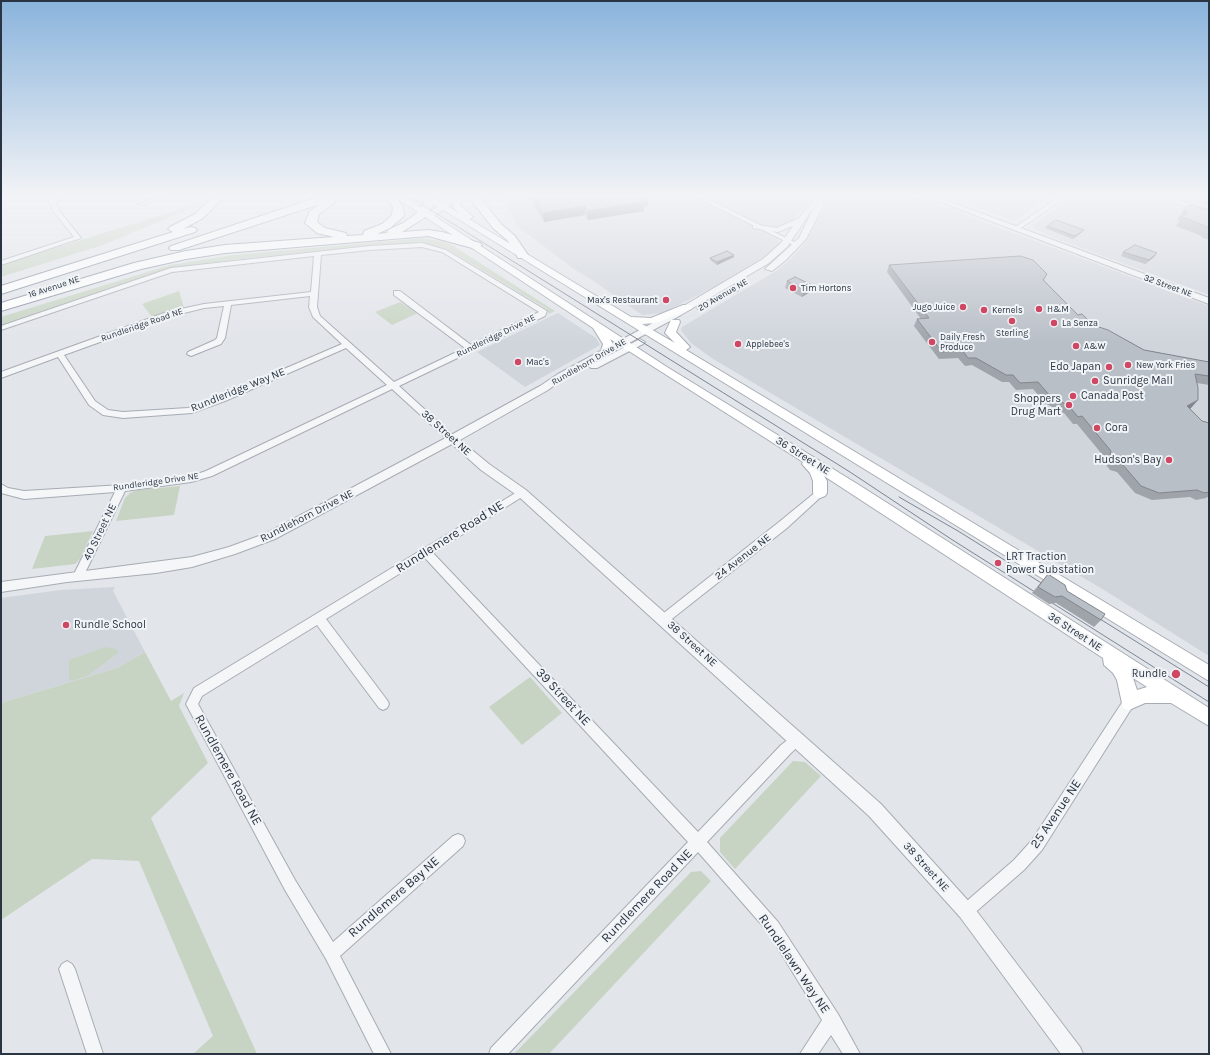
<!DOCTYPE html>
<html>
<head>
<meta charset="utf-8">
<style>
  body { margin:0 }
  #map { position:relative; width:1210px; height:1055px; overflow:hidden; background:#e2e5ea; font-family:Karla,sans-serif }
  canvas { display:block }
  .frame { position:absolute; inset:0; border:2px solid #2a3442; pointer-events:none }
</style>
</head>
<body>
<div id="map">
<canvas width="1210" height="1055"></canvas>
<div class="frame"></div>
</div>
<script>
const context = document.querySelector('canvas').getContext('2d');
context.lineJoin = 'round';
function paint(path, color) { context.fillStyle = color; context.fill(path, 'evenodd'); }
const shape = rows => new Path2D(rows.map(r => 'M' + r).join(''));
function strokePath(path, color, width, dash) { context.strokeStyle = color; context.lineWidth = width; context.lineCap = dash ? 'butt' : 'round'; context.setLineDash(dash || []); context.stroke(path); }
function label(font, color, halo, rows, align = 'center') {
  context.font = font + ' Karla,sans-serif'; context.lineWidth = 4; context.setLineDash([]); context.textBaseline = 'middle'; context.strokeStyle = halo; context.fillStyle = color; for (const [text, x, y, turn = 0] of rows) {
    context.save(); context.translate(x, y); context.rotate((+turn || 0) * Math.PI / 180); context.textAlign = isNaN(turn) ? turn : align; if (halo) context.strokeText(text, 0, 0); context.fillText(text, 0, 0); context.restore();
  }
}
paint(shape([
  [503,195,689,195,775,238,780,243,770,255,720,284,663,313,642,315,595,282,574,269,517,226],
  [703,195,815,195,789,224,776,228,756,222],
  [830,195,912,195,1209,306,1209,656,1104,590,713,359,691,343,681,330,682,327,776,271,792,258,806,242],
  [942,195,1052,195,1014,221],
  [1076,195,1146,195,1209,216,1209,295,1049,236,1033,228,1033,225,1039,220],
  [1168,195,1209,195,1209,208],
  [558,313,596,338,600,345,525,387,477,352],
  [115,587,113,591,145,652,117,668,1,703,1,598,61,590]
]), '#d0d5dc');
paint(shape([
  [212,195,214,195,209,201,103,245,1,277,1,265,203,202],
  [422,238,442,241,452,245,555,311,549,314,547,309,447,249,420,243,366,246,240,259,172,268,1,326,1,317,170,265,233,255],
  [179,291,184,308,152,317,142,304],
  [400,302,418,313,392,325,375,312],
  [180,486,174,515,116,521,125,498,130,493,137,490],
  [93,531,80,559,75,564,32,569,45,536],
  [105,647,117,649,118,653,87,676,72,681,69,679,69,660],
  [145,652,171,701,184,693,179,706,208,763,151,818,257,1054,193,1054,213,1036,139,861,92,859,1,920,1,703,117,668],
  [530,677,562,713,522,745,489,707],
  [793,761,805,762,821,776,735,869,720,852,720,838],
  [701,871,711,881,549,1054,514,1054,691,872]
]), '#c8d4c3');
const minor = shape([
  [46,195,52,195,54,198,64,195,74,195,55,202,60,212,81,238,1,265,1,261,74,237,54,212,46,195],
  [162,195,171,195,143,205,138,204,162,195],
  [692,195,700,195,800,245,795,246,692,195],
  [1062,195,1069,195,1018,230,1014,230,1014,228,1062,195],
  [1152,195,1162,195,1209,210,1209,214,1152,195],
  [422,243,446,250,547,311,545,316,399,386,455,437,456,439,455,441,449,441,392,389,212,476,191,482,125,491,82,579,78,580,74,579,73,576,115,492,24,499,1,493,1,484,8,488,24,491,122,485,191,476,206,471,387,385,346,348,225,401,192,413,123,418,103,415,89,405,58,357,1,378,1,372,167,312,204,304,311,292,314,256,172,272,1,330,1,326,171,268,370,246,422,243],
  [422,247,442,252,539,312,471,345,400,291,394,291,394,295,465,348,394,382,320,316,317,307,321,255,370,250,422,247],
  [310,296,309,307,313,317,342,344,219,397,188,408,123,412,108,410,95,401,64,355,172,316,204,308,224,306,217,338,215,340,188,352,187,354,191,356,221,344,225,338,231,305,310,296],
  [522,489,525,491,527,493,525,495,433,553,698,832,781,745,794,735,798,733,802,735,804,739,802,743,791,753,707,842,778,922,838,1014,860,1054,843,1054,831,1035,818,1054,800,1054,822,1020,768,932,698,852,508,1054,489,1054,491,1048,688,842,425,558,326,619,387,700,389,704,387,708,383,710,379,708,317,625,202,696,198,704,295,880,333,942,453,836,458,834,463,836,465,841,463,846,340,956,391,1054,374,1054,326,959,285,890,186,704,194,688,522,489],
  [820,489,823,491,825,493,823,495,787,528,668,622,664,624,660,622,658,619,660,616,779,522,817,491,820,489],
  [1129,696,1133,698,1135,702,1133,706,1042,850,1024,870,971,916,966,918,961,916,959,911,961,906,1014,860,1032,840,1125,698,1129,696],
  [67,961,72,964,75,969,103,1054,87,1054,59,969,62,964,67,961]
]);
const tertiary = shape([
  [454,195,462,195,432,218,426,218,426,214,454,195],
  [818,195,825,195,821,200,823,202,821,210,806,239,786,260,772,271,765,269,799,238,814,207,787,247,769,263,681,315,564,378,548,390,460,440,489,464,526,490,881,804,972,905,1080,1047,1083,1054,1061,1054,960,917,869,816,518,496,481,470,452,444,275,539,235,554,192,567,156,573,67,582,1,592,1,582,192,557,229,547,267,533,440,441,540,386,558,374,675,311,763,259,781,243,793,226,778,232,753,228,753,224,777,228,799,218,818,195],
  [922,195,932,195,1209,298,1209,304,922,195],
  [741,282,745,285,744,287,704,309,698,309,697,307,741,282],
  [640,339,645,342,643,344,597,368,591,368,589,366,640,339]
]);
const secondary = shape([
  [392,195,402,195,667,367,859,485,1209,708,1209,726,1171,703,1145,703,1129,710,1123,708,1117,680,1113,673,1104,665,1103,658,824,476,827,481,827,493,825,496,820,498,815,496,813,493,813,481,810,473,802,464,803,462,610,339,613,344,611,351,610,353,602,353,601,351,603,344,593,328,392,195],
  [1133,678,1147,687,1137,690,1133,678],
  [419,195,429,195,460,214,453,207,453,200,456,195,464,195,461,200,461,206,473,217,469,219,631,317,651,318,683,305,691,305,692,307,691,309,656,323,642,324,675,343,665,333,671,320,679,320,680,322,676,332,690,347,686,350,1209,665,1209,681,419,195]
]);
const motorway = shape([
  [215,195,226,195,203,218,183,229,191,227,195,228,197,230,195,232,1,294,1,286,173,232,168,229,170,227,195,214,215,195],
  [324,195,340,195,334,199,335,201,334,203,319,214,317,222,325,228,346,233,347,236,363,235,364,231,382,224,392,215,393,207,385,195,395,195,403,207,404,216,390,228,377,234,387,233,388,230,403,223,416,214,424,204,425,196,433,196,435,201,434,205,424,218,402,232,428,230,442,232,480,243,482,245,476,249,428,236,225,253,186,259,141,269,1,311,1,303,134,263,186,251,225,245,334,237,317,233,305,223,310,211,320,204,179,250,171,250,169,248,171,246,324,195],
  [467,195,478,195,501,224,515,236,528,255,526,258,518,258,507,240,493,228,467,195]
]);
strokePath(minor, '#a7acb4', 2);
strokePath(tertiary, '#a7acb4', 2);
strokePath(secondary, '#a7acb4', 2);
strokePath(motorway, '#8993a1', 2);
paint(minor, '#f4f6f8');
paint(tertiary, '#f4f6f8');
paint(secondary, '#fff');
paint(motorway, '#fff');
strokePath(shape([
  [407,195,850,472,951,539,1209,702],
  [899,497,958,531,1051,589],
  [1092,614,1209,687]
]), '#7b8694', 1);
paint(shape([
  [528,195,647,195,648,205,644,206,644,211,588,220,585,215,544,222],
  [1209,210,1209,240,1201,237,1202,236,1176,226,1180,221,1177,220,1183,211],
  [1047,226,1082,232,1073,239,1045,228],
  [1123,252,1154,257,1145,264,1121,256],
  [734,257,717,265,710,260,710,258],
  [889,265,1047,274,1044,280,1078,315,1093,325,1144,350,1209,362,1209,385,1197,383,1191,408,1190,409,1202,421,1209,423,1209,496,1206,498,1196,500,1190,497,1152,500,1135,493,1117,472,1110,470,1104,462,1106,459,1077,424,1073,424,1064,413,1045,403,1033,389,1016,390,1009,382,1002,382,972,365,965,366,958,358,939,359,914,326,917,319,921,319,887,272],
  [787,281,810,292,802,297,785,288],
  [1048,574,1067,591,1101,620,1094,627,1056,603,1049,604,1032,593]
]), '#9fa4ab');
paint(shape([
  [648,197,648,205,644,206,644,211,588,220,587,211,641,198],
  [585,206,585,215,544,222,543,213],
  [1084,230,1082,232,1073,239,1075,236],
  [1157,253,1154,257,1145,264,1149,260],
  [734,255,734,257,717,265,717,262],
  [812,285,810,292,802,297,804,290],
  [1198,400,1191,408,1181,413,1187,406]
]), '#82868b');
const building = shape([
  [533,195,647,195,648,197,641,198,644,202,587,211,585,206,543,213,533,195],
  [1189,205,1209,210,1209,228,1207,228,1208,227,1182,217,1188,212,1183,211,1189,205],
  [1056,220,1084,230,1075,236,1047,226,1056,220],
  [1135,245,1157,253,1149,260,1123,252,1135,245],
  [727,251,734,255,717,262,710,258,727,251],
  [1020,256,1033,260,1047,274,1043,280,1078,315,1082,314,1093,325,1108,330,1144,350,1209,362,1209,376,1195,374,1198,388,1198,400,1187,406,1202,421,1209,423,1209,492,1204,493,1197,490,1159,493,1141,486,1123,465,1116,462,1110,455,1111,451,1082,416,1078,417,1069,406,1050,396,1038,382,1020,383,1013,375,1006,375,976,358,968,358,962,350,942,352,917,319,929,318,889,265,1020,256],
  [795,277,812,285,804,290,787,281,795,277],
  [1048,574,1065,585,1067,591,1105,614,1101,620,1062,596,1055,597,1038,587,1048,574]
]);
paint(building, '#b9bfc7');
strokePath(building, '#82868b', 1);
const sky = context.createLinearGradient(0, 0, 0, 343);
sky.addColorStop(0, '#8ab4dc');
sky.addColorStop(0.57, '#f2f3f6');
sky.addColorStop(1, '#f2f3f600');
context.fillStyle = sky;
context.fillRect(0, 0, 1210, 343);
for (const [x, y, r, color] of [
  [793,288,4,"#ce4863"],
  [666,300,4,"#ce4863"],
  [963,307,4,"#ce4863"],
  [1039,309,4,"#ce4863"],
  [984,310,4,"#ce4863"],
  [1012,321,4,"#ce4863"],
  [1054,323,4,"#ce4863"],
  [932,342,4,"#ce4863"],
  [738,344,4,"#ce4863"],
  [1076,346,4,"#ce4863"],
  [518,362,4,"#ce4863"],
  [1128,365,4,"#ce4863"],
  [1109,367,4,"#ce4863"],
  [1095,381,4,"#ce4863"],
  [1073,396,4,"#ce4863"],
  [1069,405,4,"#ce4863"],
  [1097,428,4,"#ce4863"],
  [1169,460,4,"#ce4863"],
  [998,563,4,"#ce4863"],
  [66,625,4,"#ce4863"],
  [1176,674,5,"#ce4863"]
]) { const dot = new Path2D(); dot.arc(x, y, r, 0, 2 * Math.PI); context.fillStyle = color; context.fill(dot); strokePath(dot, '#f1f4f7', 1.5); }
label('9px', '#2a3442', '#f1f4f7', [
  ["32 Street NE",1168,286,20],
  ["16 Avenue NE",54,287,-18],
  ["20 Avenue NE",723,295,-30],
  ["Rundleridge Road NE",142,325,-19],
  ["Rundleridge Drive NE",496,336,-26],
  ["Rundlehorn Drive NE",589,362,-30],
  ["Rundleridge Drive NE",156,482,-8]
]);
label('9px', '#2a3442', '#f1f4f7', [
  ["Tim Hortons",801,288],
  ["Max's Restaurant",658,300,"right"],
  ["Jugo Juice",955,307,"right"],
  ["H&M",1047,309],
  ["Kernels",992,310],
  ["La Senza",1062,323],
  ["Sterling",1012,333,"center"],
  ["Daily Fresh",940,337],
  ["Produce",940,347],
  ["Applebee's",746,344],
  ["A&W",1084,346],
  ["Mac's",526,362],
  ["New York Fries",1136,365]
], 'left');
label('11px', '#2a3442', '#f1f4f7', [
  ["Edo Japan",1101,367,"right"],
  ["Sunridge Mall",1103,381],
  ["Canada Post",1081,396],
  ["Shoppers",1061,399,"right"],
  ["Drug Mart",1061,412,"right"],
  ["Cora",1105,428],
  ["Hudson's Bay",1161,460,"right"],
  ["LRT Traction",1006,557],
  ["Power Substation",1006,570],
  ["Rundle School",74,625],
  ["Rundle",1167,674,"right"]
], 'left');
label('11px', '#2a3442', '#f1f4f7', [
  ["Rundleridge Way NE",238,390,-22],
  ["38 Street NE",446,433,42],
  ["36 Street NE",803,456,32],
  ["Rundlehorn Drive NE",307,516,-27],
  ["40 Street NE",100,532,-64],
  ["24 Avenue NE",743,557,-38],
  ["36 Street NE",1075,632,33],
  ["38 Street NE",692,644,42],
  ["38 Street NE",926,867,48]
]);
label('13px', '#2a3442', '#f1f4f7', [
  ["Rundlemere Road NE",450,537,-32],
  ["39 Street NE",563,697,47],
  ["Rundlemere Road NE",228,770,61],
  ["25 Avenue NE",1056,814,-56],
  ["Rundlemere Road NE",647,896,-46],
  ["Rundlemere Bay NE",394,897,-41],
  ["Rundlelawn Way NE",794,964,56]
]);
</script>
</body>
</html>
